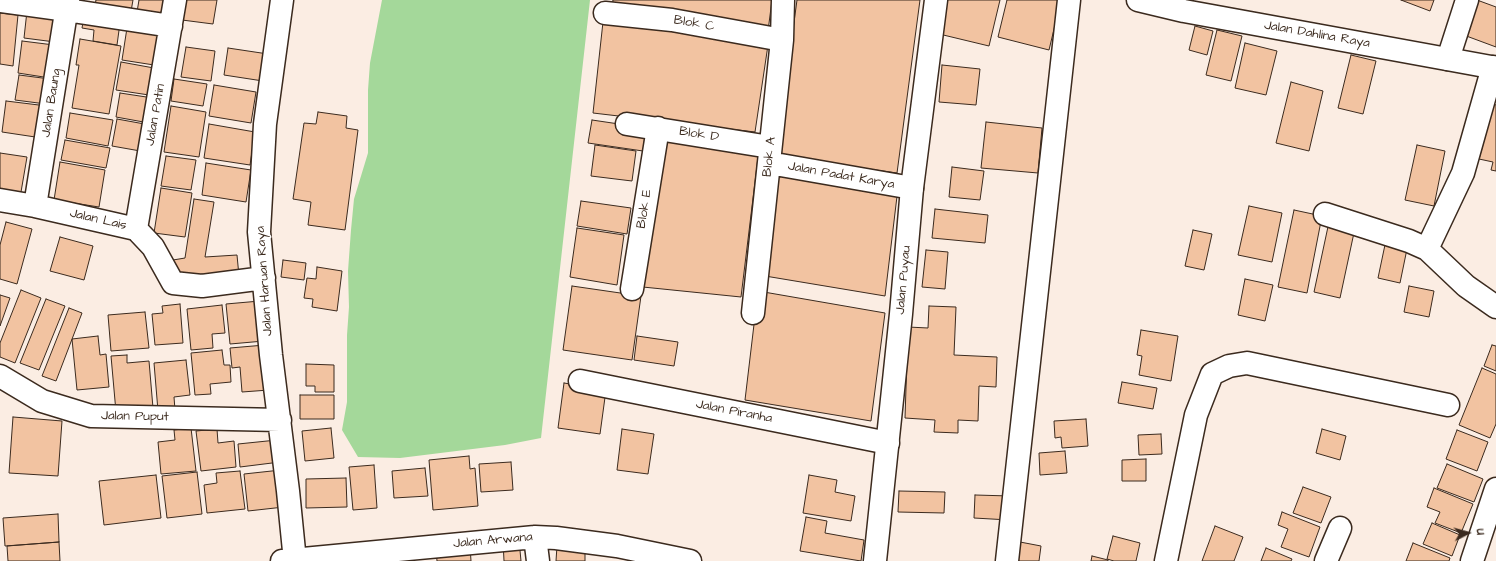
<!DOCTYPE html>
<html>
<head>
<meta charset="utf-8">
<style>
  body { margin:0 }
  #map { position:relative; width:1496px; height:561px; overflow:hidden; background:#fbede3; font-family:"Architects Daughter",sans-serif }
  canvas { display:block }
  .north { position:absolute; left:1448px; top:513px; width:40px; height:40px; -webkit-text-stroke:3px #fff; paint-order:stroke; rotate:84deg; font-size:11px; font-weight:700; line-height:16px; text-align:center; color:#3b2a1e }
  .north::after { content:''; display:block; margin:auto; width:14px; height:18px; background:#3b2a1e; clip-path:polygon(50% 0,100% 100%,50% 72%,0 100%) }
</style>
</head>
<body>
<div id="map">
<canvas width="1496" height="561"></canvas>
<div class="north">U</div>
</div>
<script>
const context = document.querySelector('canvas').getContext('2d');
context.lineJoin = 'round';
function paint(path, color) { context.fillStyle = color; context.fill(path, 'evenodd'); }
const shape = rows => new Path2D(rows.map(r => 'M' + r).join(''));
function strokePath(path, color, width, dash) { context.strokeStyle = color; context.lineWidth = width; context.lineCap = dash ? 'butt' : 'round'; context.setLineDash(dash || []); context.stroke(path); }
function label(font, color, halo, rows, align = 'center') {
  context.font = font + ' "Architects Daughter",sans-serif'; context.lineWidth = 3; context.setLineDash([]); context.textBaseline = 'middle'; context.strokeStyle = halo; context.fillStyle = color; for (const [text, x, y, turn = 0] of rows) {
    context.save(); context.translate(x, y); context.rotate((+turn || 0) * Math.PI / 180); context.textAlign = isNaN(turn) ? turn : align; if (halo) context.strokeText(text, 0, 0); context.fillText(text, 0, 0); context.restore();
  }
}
paint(shape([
  [382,0,590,0,541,438,505,445,400,458,358,457,342,430,347,402,347,335,349,307,348,271,351,230,354,199,368,153,368,90,370,63]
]), '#a4d89a');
const building = shape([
  [96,0,133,0,130,17,94,11,96,0],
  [139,0,168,0,164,22,136,18,139,0],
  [185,0,217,0,213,24,182,20,185,0],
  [613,0,772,0,768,31,612,10,613,0],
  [797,0,920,0,897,173,776,156,797,0],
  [943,0,1000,0,989,46,935,33,943,0],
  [1007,0,1061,0,1049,50,998,37,1007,0],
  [1401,0,1434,0,1430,11,1401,0],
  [1477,0,1496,7,1496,47,1461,34,1477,0],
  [27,11,59,16,55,42,24,38,27,11],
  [0,13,18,15,13,66,0,64,0,13],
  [84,17,120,23,117,45,93,41,94,30,82,28,84,17],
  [603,22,768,45,755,132,593,113,603,22],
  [1195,26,1213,31,1207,55,1189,50,1195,26],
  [127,28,160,33,154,65,122,60,127,28],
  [1217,30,1242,36,1231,81,1206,75,1217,30],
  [80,39,121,46,109,114,72,108,79,65,76,65,80,39],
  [22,41,54,45,50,78,18,73,22,41],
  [1245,43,1277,51,1266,95,1235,88,1245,43],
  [186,47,215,51,211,81,181,77,186,47],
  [228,48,268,54,263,81,224,75,228,48],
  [1351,55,1376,61,1363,114,1338,108,1351,55],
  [121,62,154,68,149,95,116,90,121,62],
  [942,65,980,69,976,105,939,102,942,65],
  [19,75,50,79,46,104,15,100,19,75],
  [174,79,207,84,203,106,171,101,174,79],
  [1291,82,1323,91,1309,151,1276,143,1291,82],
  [214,85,256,92,251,123,209,116,214,85],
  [120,93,153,98,149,123,116,117,120,93],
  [6,101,47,106,42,138,2,132,6,101],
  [1494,104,1496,105,1496,171,1491,170,1493,162,1479,159,1494,104],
  [171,106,206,112,199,157,164,152,171,106],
  [318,112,347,116,346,128,358,130,345,230,308,225,311,202,293,199,304,123,316,124,318,112],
  [70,113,113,120,108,146,66,138,70,113],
  [117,119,150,125,146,152,112,146,117,119],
  [592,120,646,128,643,151,588,143,592,120],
  [986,122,1042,128,1038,173,981,168,986,122],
  [209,124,255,132,250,165,204,158,209,124],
  [658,138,759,149,741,297,633,286,658,138],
  [65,140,110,148,106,168,61,160,65,140],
  [595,145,636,151,632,181,591,176,595,145],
  [1417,145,1445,151,1434,206,1405,200,1417,145],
  [0,153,27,157,21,192,0,189,0,153],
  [166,156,196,160,191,190,161,186,166,156],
  [60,162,105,170,99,207,54,200,60,162],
  [206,163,251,170,246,202,202,195,206,163],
  [771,167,898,188,885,296,759,275,771,167],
  [952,167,984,171,980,200,949,197,952,167],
  [161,188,192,193,185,237,154,233,161,188],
  [194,199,214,202,205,257,237,255,239,276,175,281,173,260,185,258,194,199],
  [581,201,631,208,627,234,577,226,581,201],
  [1249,206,1282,213,1272,262,1238,255,1249,206],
  [935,209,988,215,985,243,932,238,935,209],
  [1294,210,1322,216,1307,293,1278,287,1294,210],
  [6,222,32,229,17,284,0,279,0,245,6,222],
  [1329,222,1355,228,1340,298,1314,292,1329,222],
  [577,228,624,235,617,285,570,277,577,228],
  [1193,230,1212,234,1204,270,1185,266,1193,230],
  [60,237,93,246,84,280,50,271,60,237],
  [1386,240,1408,244,1400,283,1378,278,1386,240],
  [926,250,948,252,945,289,922,287,926,250],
  [283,260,306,263,304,280,281,277,283,260],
  [317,267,342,271,337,311,312,307,313,299,304,298,307,278,316,279,317,267],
  [1245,279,1273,285,1265,321,1238,315,1245,279],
  [572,286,641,296,632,360,563,350,572,286],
  [1409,286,1434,291,1429,317,1404,312,1409,286],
  [21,290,41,298,15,363,0,357,0,343,21,290],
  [758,291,885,313,871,421,745,400,758,291],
  [0,295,10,298,0,326,0,295],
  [46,299,65,306,39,370,20,363,46,299],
  [260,301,264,341,230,344,226,304,260,301],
  [180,304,183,343,155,345,152,314,163,313,162,306,180,304],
  [222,305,225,333,212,334,213,348,191,350,187,309,222,305],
  [929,306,956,307,954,355,997,357,996,387,979,386,978,421,958,420,958,433,934,432,935,420,905,418,908,327,928,328,929,306],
  [69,308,82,313,56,381,42,376,69,308],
  [145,312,149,348,111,351,108,315,145,312],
  [1141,330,1178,336,1171,381,1139,375,1142,356,1137,355,1141,330],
  [98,336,100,355,106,354,109,387,77,390,72,339,98,336],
  [637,336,678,342,674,366,634,360,637,336],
  [265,345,269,390,242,392,240,367,232,368,230,348,265,345],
  [1492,345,1496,346,1496,371,1484,366,1492,345],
  [222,350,224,365,230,365,231,382,210,384,211,394,195,395,191,353,222,350],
  [127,355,127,363,149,361,153,408,116,412,111,356,127,355],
  [186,360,190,395,174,397,175,410,158,411,154,363,186,360],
  [306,364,334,365,334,392,315,392,315,386,306,386,306,364],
  [1482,368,1496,374,1496,424,1490,438,1459,425,1482,368],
  [1122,382,1157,388,1153,409,1118,403,1122,382],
  [564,383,606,390,600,434,558,428,564,383],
  [300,395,334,395,334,419,300,419,300,395],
  [13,417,62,421,58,476,9,473,13,417],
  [1086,419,1088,446,1062,448,1061,437,1055,438,1054,421,1086,419],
  [191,428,196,471,161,474,158,442,175,440,174,430,191,428],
  [331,428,334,458,305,461,302,431,331,428],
  [217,429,218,443,234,441,236,467,201,471,196,431,217,429],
  [622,429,654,434,648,474,617,470,622,429],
  [1322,429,1346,436,1340,460,1316,453,1322,429],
  [1457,430,1488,442,1477,471,1446,459,1457,430],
  [1161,434,1162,454,1139,455,1138,435,1161,434],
  [277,440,280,462,240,467,238,444,277,440],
  [1065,451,1067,473,1040,475,1039,453,1065,451],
  [469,456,470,469,475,468,478,506,433,510,429,460,469,456],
  [1146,459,1146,481,1122,481,1122,460,1146,459],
  [511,462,513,490,481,492,479,464,511,462],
  [1447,464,1483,479,1474,502,1437,488,1447,464],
  [374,465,377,508,353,510,349,467,374,465],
  [425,468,428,496,394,498,392,471,425,468],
  [281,470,284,507,248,511,244,474,281,470],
  [240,471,245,509,207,513,204,485,217,483,216,473,240,471],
  [197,472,202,514,167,518,162,476,197,472],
  [156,475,161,518,104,525,99,481,156,475],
  [809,475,837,480,835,492,855,496,851,521,803,513,809,475],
  [346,478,347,507,306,508,306,479,346,478],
  [1303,487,1331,497,1321,523,1293,513,1303,487],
  [1434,488,1473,504,1461,533,1435,523,1440,512,1427,507,1434,488],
  [899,491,945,492,944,513,898,512,899,491],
  [975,495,1010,496,1009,520,974,518,975,495],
  [1282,512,1320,527,1309,557,1281,547,1288,529,1278,525,1282,512],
  [58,514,59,542,5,546,3,518,58,514],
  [806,517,827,521,825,533,864,540,861,561,800,551,806,517],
  [1432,523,1460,535,1452,556,1423,544,1432,523],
  [1215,526,1243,537,1234,561,1202,561,1215,526],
  [1113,536,1140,543,1136,561,1114,561,1107,559,1113,536],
  [519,540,521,561,504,561,503,541,519,540],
  [59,542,60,561,8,561,7,546,59,542],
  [1020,542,1041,546,1039,561,1017,561,1020,542],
  [1413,543,1450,558,1449,561,1406,561,1413,543],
  [470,546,471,561,437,561,436,549,470,546],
  [557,546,585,547,585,561,556,561,557,546],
  [1266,548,1292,559,1291,561,1261,561,1266,548],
  [1092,556,1108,560,1108,561,1091,561,1092,556]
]);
paint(building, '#f2c3a1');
strokePath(building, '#3b2a1e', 1);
const minor = shape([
  [282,0,265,124,259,232,271,355,288,491,295,561],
  [0,1,67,10,171,26],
  [605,13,672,20,782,40],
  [1448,59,1467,0],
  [627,124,770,147],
  [769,163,912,188],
  [0,200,35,206,136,229,153,247,173,283,202,286,264,278],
  [35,206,68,0],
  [1325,214,1409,241,1427,249,1463,173,1493,67],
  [136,229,175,0],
  [1427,249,1466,286,1496,307],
  [632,289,658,128],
  [753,313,782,40,783,0],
  [0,376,42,401,91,416,280,420],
  [580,381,888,443],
  [535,537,538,561],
  [282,561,535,537,556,538,617,546,690,561],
  [1007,561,1069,0],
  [1166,561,1196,415,1212,374,1229,366,1247,363,1448,405],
  [1326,561,1340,528],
  [1472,561,1496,489]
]);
const tertiary = shape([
  [1138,0,1184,11,1496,68],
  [875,561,901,314,912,188,936,0]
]);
strokePath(minor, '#3b2a1e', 25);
strokePath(tertiary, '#3b2a1e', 25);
strokePath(minor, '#fff', 22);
strokePath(tertiary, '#fff', 22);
label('13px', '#3b2a1e', '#fff', [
  ["Blok C",694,24,10],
  ["Jalan Dahlina Raya",1317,35,10],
  ["Jalan Baung",52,103,-81],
  ["Jalan Patin",156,115,-80],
  ["Blok D",699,135,9],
  ["Blok A",770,157,-84],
  ["Jalan Padat Karya",841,176,10],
  ["Blok E",645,209,-81],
  ["Jalan Lais",98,220,13],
  ["Jalan Puyau",904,280,-85],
  ["Jalan Haruan Raya",265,281,-94],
  ["Jalan Piranha",734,412,11],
  ["Jalan Puput",135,417,1],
  ["Jalan Arwana",493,541,-5]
]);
</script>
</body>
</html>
